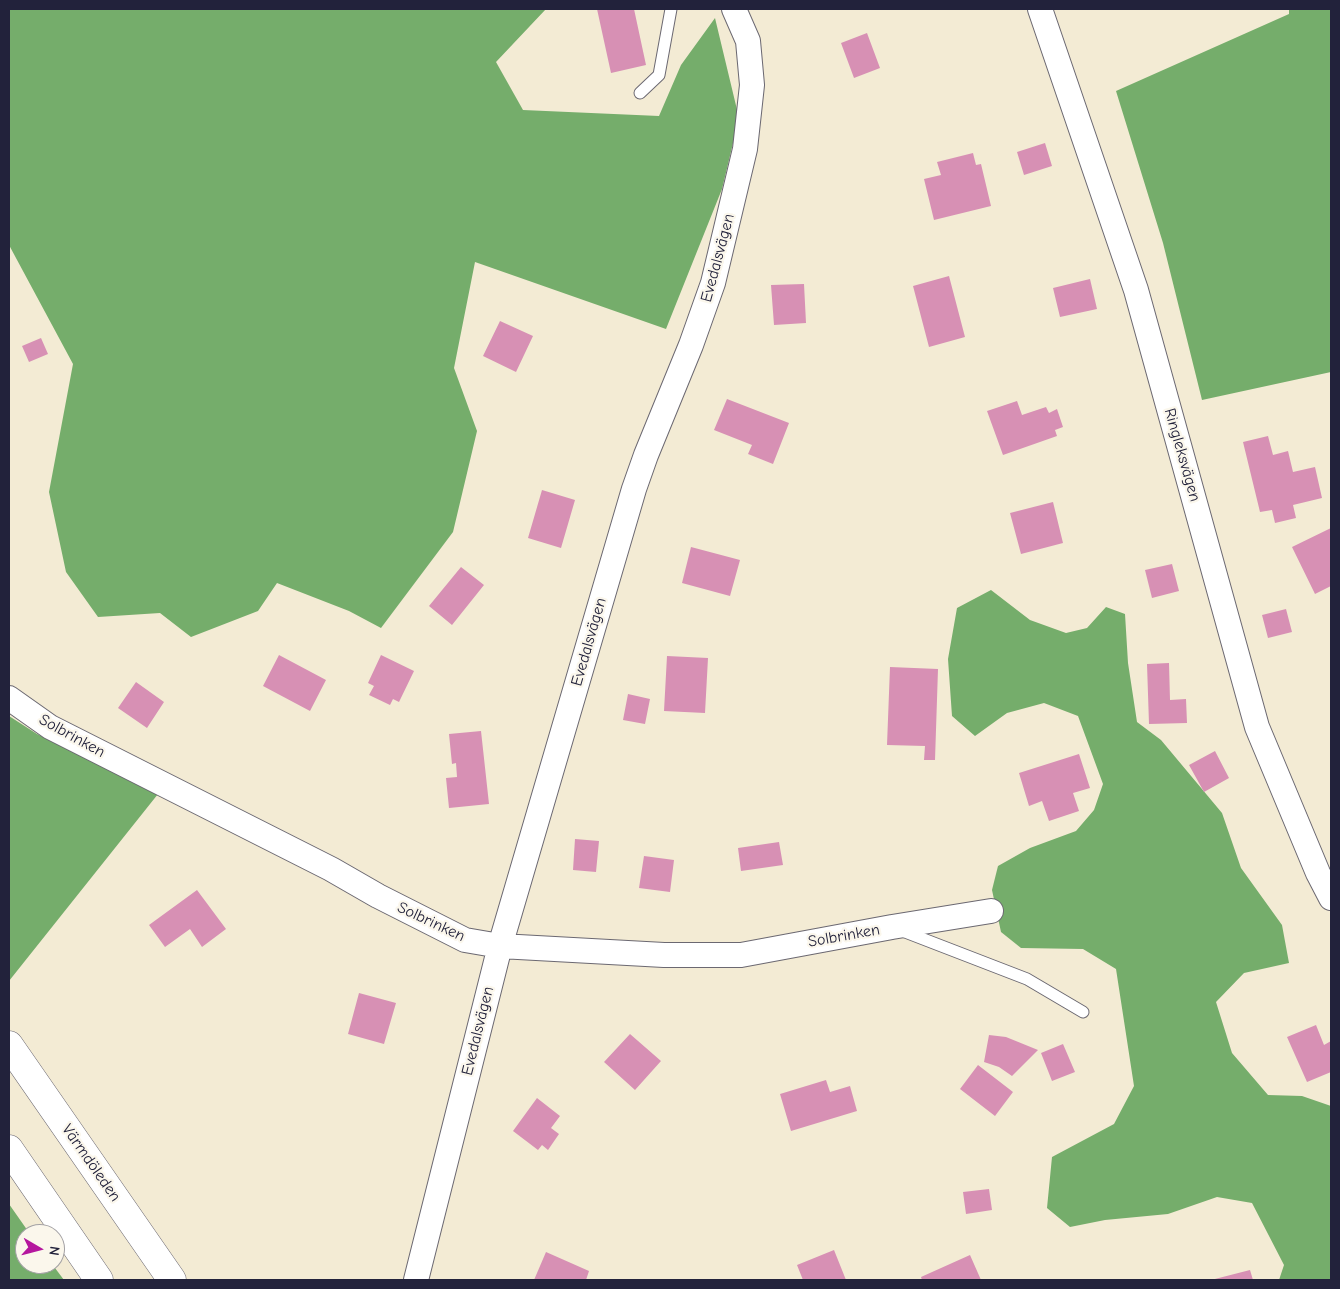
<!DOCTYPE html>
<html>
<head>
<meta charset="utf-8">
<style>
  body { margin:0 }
  #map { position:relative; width:1340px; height:1289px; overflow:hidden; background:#f3ebd4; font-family:"Comic Neue",sans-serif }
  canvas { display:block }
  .frame { position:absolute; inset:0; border:10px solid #22223b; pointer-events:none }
  .north { position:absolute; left:15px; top:1224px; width:50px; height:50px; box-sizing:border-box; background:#fbf7ec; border:1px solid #a4a2a5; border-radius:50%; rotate:98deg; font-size:14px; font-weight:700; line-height:20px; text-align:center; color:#22223b }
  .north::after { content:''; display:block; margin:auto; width:18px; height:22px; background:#b5179e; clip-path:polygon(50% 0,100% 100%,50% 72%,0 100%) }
</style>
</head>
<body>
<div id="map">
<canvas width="1340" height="1289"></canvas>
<div class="frame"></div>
<div class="north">N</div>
</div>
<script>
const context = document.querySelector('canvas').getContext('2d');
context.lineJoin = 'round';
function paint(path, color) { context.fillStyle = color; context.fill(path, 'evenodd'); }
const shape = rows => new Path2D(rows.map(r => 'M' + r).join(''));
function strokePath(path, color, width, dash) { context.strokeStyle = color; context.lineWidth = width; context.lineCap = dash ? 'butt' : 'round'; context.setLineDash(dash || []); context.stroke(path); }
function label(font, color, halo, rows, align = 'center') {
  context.font = font + ' "Comic Neue",sans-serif'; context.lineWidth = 4.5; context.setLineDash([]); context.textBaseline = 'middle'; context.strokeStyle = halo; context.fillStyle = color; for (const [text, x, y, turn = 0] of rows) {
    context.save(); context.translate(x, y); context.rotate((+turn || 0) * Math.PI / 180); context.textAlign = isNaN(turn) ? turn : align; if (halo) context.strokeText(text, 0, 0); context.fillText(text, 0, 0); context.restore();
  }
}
paint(shape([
  [9,9,546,9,496,62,523,110,659,116,681,65,715,18,739,118,722,189,666,329,475,262,454,368,477,431,453,532,381,628,349,611,277,583,258,611,191,637,160,613,98,617,66,572,49,492,73,364,9,245],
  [1289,9,1331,9,1331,372,1202,400,1163,243,1116,91,1289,14],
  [991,590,1030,620,1066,633,1087,628,1106,607,1125,614,1128,663,1137,722,1161,740,1222,813,1241,868,1282,925,1289,963,1244,973,1216,1002,1232,1053,1268,1095,1302,1096,1331,1106,1331,1280,1279,1280,1284,1265,1252,1203,1217,1197,1168,1214,1105,1220,1070,1227,1047,1208,1052,1157,1114,1124,1134,1086,1116,969,1083,949,1021,948,1001,932,992,890,998,866,1030,848,1076,831,1094,810,1103,784,1078,716,1044,703,1007,713,975,736,952,716,948,659,957,608],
  [9,716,37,734,158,794,9,981],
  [9,1204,30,1234,25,1234,25,1264,52,1264,64,1280,9,1280]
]), '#75ad6b');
paint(shape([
  [597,9,634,9,646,65,611,73],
  [867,33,880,68,854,78,841,43],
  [1045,143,1052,166,1024,175,1017,152],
  [973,153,976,165,981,164,991,206,934,220,924,179,941,175,937,162],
  [949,276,965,337,929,347,913,286],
  [1090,279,1097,309,1060,317,1053,288],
  [804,284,806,323,774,325,771,285],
  [500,321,533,336,516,372,483,356],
  [41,338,48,354,29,362,22,346],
  [727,399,789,423,773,464,748,454,752,445,714,430],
  [1017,401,1022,415,1046,407,1049,413,1057,409,1063,427,1055,430,1057,436,1003,455,987,411],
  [1268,436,1273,455,1288,451,1293,472,1315,467,1322,498,1293,505,1296,518,1275,523,1272,510,1260,512,1243,442],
  [542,490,575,500,561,548,528,538],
  [1053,502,1063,543,1021,554,1010,513],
  [1331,528,1331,586,1315,594,1292,547],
  [691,547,740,560,730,596,682,583],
  [1172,564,1179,591,1152,598,1145,570],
  [461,567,484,585,452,625,429,606],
  [1286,609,1292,632,1268,638,1262,615],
  [279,655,326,680,310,711,263,686],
  [381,655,414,671,399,702,393,699,390,705,369,695,374,686,368,683],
  [667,656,708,658,705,713,664,711],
  [1169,663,1170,700,1186,699,1187,723,1149,724,1147,664],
  [890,667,938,669,935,760,924,760,925,746,887,745],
  [136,682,164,702,147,728,118,708],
  [628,694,650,699,645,724,623,720],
  [481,731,489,804,449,808,446,778,457,777,456,763,452,764,449,734],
  [1215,751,1229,778,1204,792,1189,765],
  [1079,754,1090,788,1073,793,1079,811,1049,821,1042,801,1029,806,1019,773],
  [575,839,599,841,596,872,573,870],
  [779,842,783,865,741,871,738,848],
  [644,856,674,860,670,892,639,888],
  [197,890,226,929,202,947,190,929,165,947,149,925],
  [359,993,396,1003,384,1044,348,1034],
  [1316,1025,1324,1045,1331,1041,1331,1072,1307,1082,1287,1037],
  [630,1034,661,1061,635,1090,604,1062],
  [989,1035,1006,1037,1038,1050,1012,1076,999,1067,984,1062],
  [1063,1044,1075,1072,1052,1081,1041,1053],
  [978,1065,1013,1092,995,1116,960,1089],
  [826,1080,830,1092,850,1086,857,1111,791,1131,780,1094],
  [537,1098,560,1116,551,1128,559,1134,548,1150,542,1145,538,1150,513,1131],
  [989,1189,992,1210,966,1214,963,1192],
  [834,1250,846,1280,803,1280,797,1265],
  [546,1252,589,1271,586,1280,534,1280],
  [970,1255,981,1280,922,1280,921,1277],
  [1250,1270,1253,1280,1211,1280]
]), '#d790b4');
const service = shape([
  [640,93,659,75,671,9],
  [900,930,1027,979,1083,1012]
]);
const minor = shape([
  [1040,9,1136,290,1257,727,1318,873,1331,898],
  [9,698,50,727,331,869,378,896,465,940,500,946,664,955,741,955,892,927,991,911],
  [416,1280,500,946,634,489,646,455,691,345,713,283,745,149,752,85,748,41,734,9]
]);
const motorway = shape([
  [9,1045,172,1280],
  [9,1149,99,1280]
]);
strokePath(service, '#6b6871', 13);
strokePath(minor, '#6b6871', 26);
strokePath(motorway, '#6b6871', 29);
strokePath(service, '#fff', 11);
strokePath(minor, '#fff', 24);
strokePath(motorway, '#fff', 28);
label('16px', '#22223b', '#fbf7ec', [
  ["Evedalsvägen",718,258,-75],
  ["Ringleksvägen",1182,455,74],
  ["Evedalsvägen",589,642,-74],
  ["Solbrinken",72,736,29],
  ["Solbrinken",431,922,25],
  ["Solbrinken",844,936,-10],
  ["Evedalsvägen",478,1031,-76],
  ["Värmdöleden",91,1163,55]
]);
</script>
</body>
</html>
